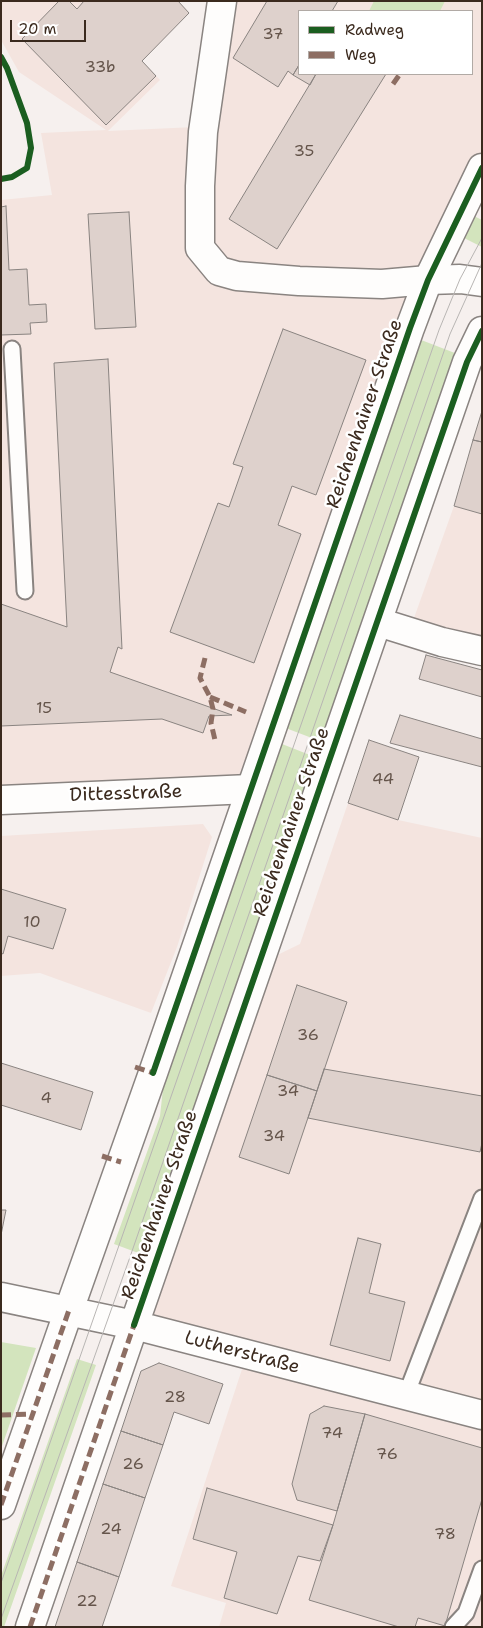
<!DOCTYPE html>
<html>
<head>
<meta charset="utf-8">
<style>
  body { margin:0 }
  #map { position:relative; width:483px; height:1628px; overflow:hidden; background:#f6f0ee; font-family:"Shantell Sans",sans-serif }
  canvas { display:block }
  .frame { position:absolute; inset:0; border:2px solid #3b2a1e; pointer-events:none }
  .legend { position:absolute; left:298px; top:10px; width:175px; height:65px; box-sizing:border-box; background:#fff; border:1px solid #b1aaa5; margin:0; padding:6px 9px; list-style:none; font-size:15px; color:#3b2a1e }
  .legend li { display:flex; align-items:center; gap:10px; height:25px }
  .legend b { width:25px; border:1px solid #b1aaa5 }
  .scale { position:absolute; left:10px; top:20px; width:76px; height:22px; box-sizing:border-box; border:2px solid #3b2a1e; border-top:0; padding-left:6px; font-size:15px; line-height:18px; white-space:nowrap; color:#3b2a1e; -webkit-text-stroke:4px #fff; paint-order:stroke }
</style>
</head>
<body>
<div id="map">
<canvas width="483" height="1628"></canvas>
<div class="frame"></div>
<ul class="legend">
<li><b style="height:6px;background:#1b5e20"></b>Radweg</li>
<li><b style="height:6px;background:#8d6e63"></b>Weg</li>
</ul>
<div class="scale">20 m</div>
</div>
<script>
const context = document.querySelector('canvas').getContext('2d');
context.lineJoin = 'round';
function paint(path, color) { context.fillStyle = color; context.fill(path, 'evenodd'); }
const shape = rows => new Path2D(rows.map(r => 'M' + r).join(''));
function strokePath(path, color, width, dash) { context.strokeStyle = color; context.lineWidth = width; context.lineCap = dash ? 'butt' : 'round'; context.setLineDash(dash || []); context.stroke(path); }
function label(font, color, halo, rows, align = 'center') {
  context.font = font + ' "Shantell Sans",sans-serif'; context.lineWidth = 5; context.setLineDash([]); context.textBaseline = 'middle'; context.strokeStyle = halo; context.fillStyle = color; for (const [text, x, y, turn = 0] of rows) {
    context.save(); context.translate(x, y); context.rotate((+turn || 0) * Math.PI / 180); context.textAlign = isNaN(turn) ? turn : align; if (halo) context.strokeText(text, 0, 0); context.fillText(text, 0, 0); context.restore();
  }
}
paint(shape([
  [1,1,178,1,189,13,142,61,160,80,108,131,195,127,217,1,482,1,482,152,417,285,271,713,235,789,1,800,1,200,52,195,41,133,106,130,19,72,1,40],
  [299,11,472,11,472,74,299,74],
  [454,506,482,514,482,665,404,646],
  [348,803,398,820,482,838,482,1627,219,1627,226,1603,171,1586,246,1357,134,1325,269,959,300,944],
  [203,824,212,837,177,947,151,1013,40,973,1,976,1,836]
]), '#f4e4df');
paint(shape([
  [374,1,445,1,440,11,369,11],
  [470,214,482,220,482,247,462,237],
  [416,338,460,355,325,743,283,727],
  [277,742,320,759,149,1257,114,1244,160,1116,166,1061],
  [1,1342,36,1348,1,1449],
  [77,1359,96,1365,4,1627,1,1627,1,1576]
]), '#d3e4bd');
const building = shape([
  [59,1,69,1,77,9,84,1,178,1,189,13,142,61,156,76,106,125,22,39,59,1],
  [267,1,338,1,332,11,299,11,299,65,293,75,288,71,278,87,233,58,267,1],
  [299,65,299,74,316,74,310,85,293,75,299,65],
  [316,74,386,74,277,249,229,219,316,74],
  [6,206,9,270,27,269,29,305,46,304,47,322,30,323,31,334,1,335,1,207,6,206],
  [129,212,136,327,95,329,88,214,129,212],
  [283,329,366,360,316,495,292,486,278,525,301,534,254,663,170,632,218,503,229,507,243,467,233,464,283,329],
  [108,359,122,649,118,647,110,672,232,715,209,716,203,733,162,719,1,726,1,604,67,627,54,363,108,359],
  [482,411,482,442,473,440,482,411],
  [473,440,482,442,482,514,454,506,473,440],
  [426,655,482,670,482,697,419,679,426,655],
  [400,715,482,739,482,767,390,743,400,715],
  [369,740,419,757,398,820,348,803,369,740],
  [1,889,66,909,53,949,8,936,3,954,1,953,1,889],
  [297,985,347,1002,317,1091,267,1075,297,985],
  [1,1063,93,1092,81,1130,1,1105,1,1063],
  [324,1069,482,1096,482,1143,480,1152,308,1118,324,1069],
  [267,1075,317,1091,289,1174,239,1157,267,1075],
  [1,1210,6,1210,1,1235,1,1210],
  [358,1238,381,1244,369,1293,405,1302,390,1361,330,1345,358,1238],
  [159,1363,223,1384,209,1424,174,1412,163,1445,121,1431,141,1371,159,1363],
  [324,1406,365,1414,337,1511,297,1500,292,1484,310,1414,324,1406],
  [365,1414,482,1448,482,1499,445,1626,418,1618,415,1627,399,1627,309,1600,333,1525,365,1414],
  [121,1431,163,1445,145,1498,103,1484,121,1431],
  [103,1484,145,1498,119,1577,77,1562,103,1484],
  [207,1488,333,1525,320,1561,298,1556,277,1614,224,1598,237,1552,193,1539,207,1488],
  [77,1562,119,1577,102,1627,55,1627,77,1562]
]);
paint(building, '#ded1cc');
strokePath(building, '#8a8481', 1);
const lane = shape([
  [12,349,25,591],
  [406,1395,482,1198],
  [453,1627,466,1613,482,1569]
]);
const street = shape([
  [222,1,203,132,200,186,200,248,219,271,237,276,299,281,382,284,428,280,460,279,482,282],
  [378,622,442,642,482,651],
  [1,800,250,789],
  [1,1505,69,1310],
  [30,1627,134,1325]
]);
const secondary = shape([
  [1,1297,134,1325,482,1415],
  [69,1310,153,1073,410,328,428,280,482,168],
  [134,1325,467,362,482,331]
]);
strokePath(lane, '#8a8481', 19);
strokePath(street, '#8a8481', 31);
strokePath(secondary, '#8a8481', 31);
strokePath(lane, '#fefdfc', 15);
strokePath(street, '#fefdfc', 28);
strokePath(secondary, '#fefdfc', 28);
strokePath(shape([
  [1,1583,439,330,460,279,482,238],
  [1,1619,130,1257,450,334,482,263]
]), '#b8b5b3', 1);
strokePath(shape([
  [393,84,400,74],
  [205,658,200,678,210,697,213,709,211,723,215,740],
  [210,697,246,712],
  [135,1067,153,1073],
  [102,1156,121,1162],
  [1,1415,33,1414],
  [1,1505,69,1310],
  [30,1627,134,1325]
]), '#8d6e63', 5, [10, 5]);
strokePath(shape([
  [1,57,7,68,27,123,31,148,27,168,12,177,1,179],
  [153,1073,410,328,428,280,482,168],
  [134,1325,467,362,482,331]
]), '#1b5e20', 6);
label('16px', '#64544a', null, [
  ["37",273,35],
  ["33b",100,68],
  ["35",304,152],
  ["15",44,709],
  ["44",383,780],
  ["10",32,923],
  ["36",308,1036],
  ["34",288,1092],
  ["4",46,1099],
  ["34",274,1137],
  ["28",175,1398],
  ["74",332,1434],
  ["76",387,1455],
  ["26",133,1465],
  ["24",111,1530],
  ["78",445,1535],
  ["22",87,1602]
]);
label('19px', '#3b2a1e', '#fff', [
  ["Reichenhainer Straße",365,414,-71],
  ["Dittesstraße",126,794,-2],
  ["Reichenhainer Straße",292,822,-71],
  ["Reichenhainer Straße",160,1205,-71],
  ["Lutherstraße",242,1353,15]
]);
</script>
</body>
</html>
